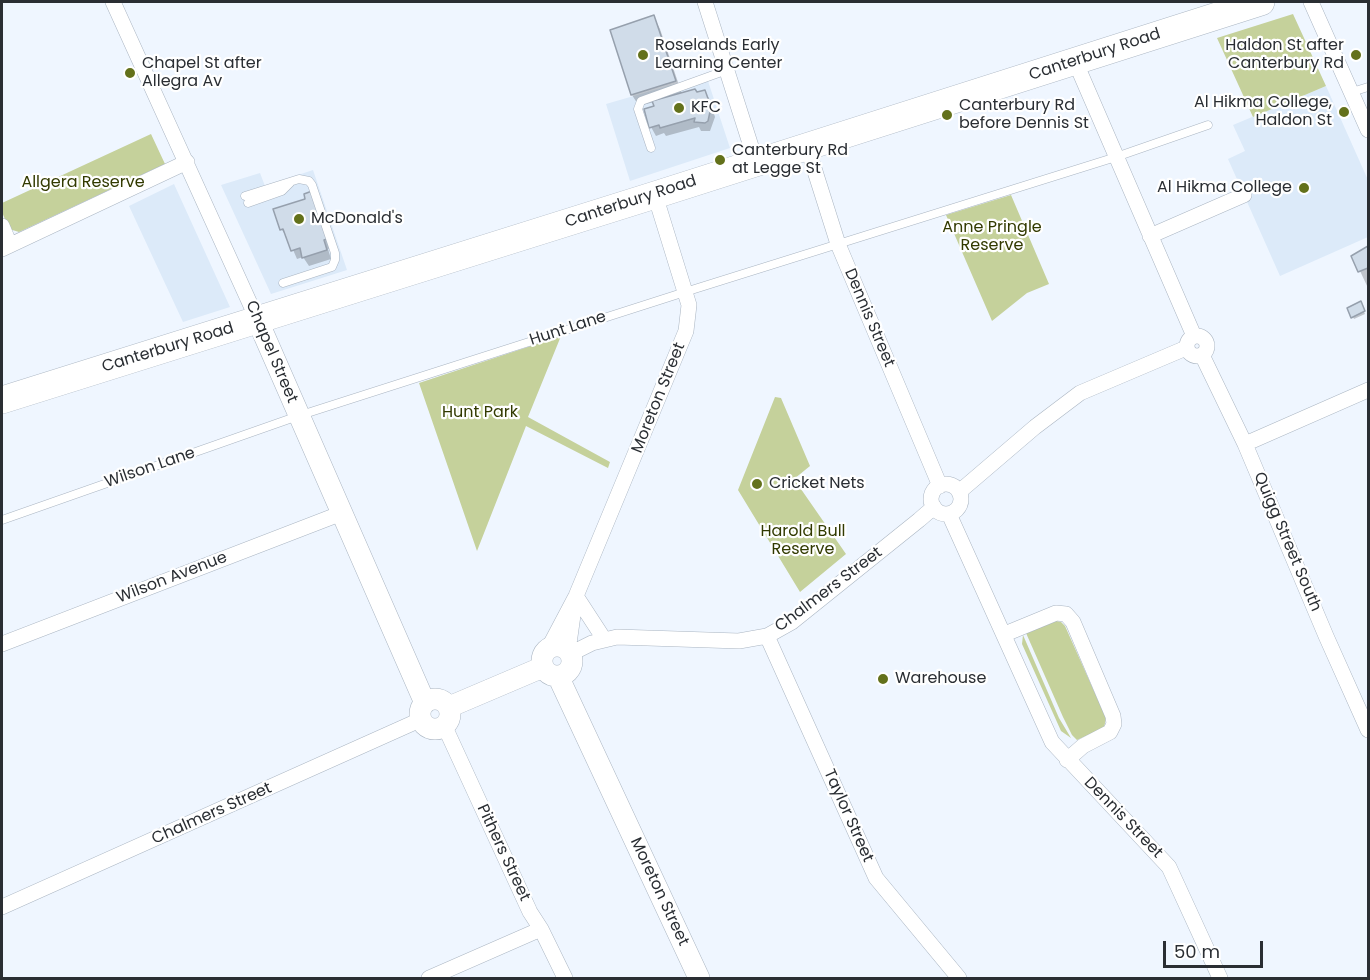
<!DOCTYPE html>
<html>
<head>
<meta charset="utf-8">
<style>
  body { margin:0 }
  #map { position:relative; width:1370px; height:980px; overflow:hidden; background:#eff6ff; font-family:Poppins,sans-serif }
  canvas { display:block }
  .frame { position:absolute; inset:0; border:3px solid #2a2e33; pointer-events:none }
  .scale { position:absolute; left:1163px; top:941px; width:100px; height:27px; box-sizing:border-box; border:3px solid #2a2e33; border-top:0; padding-left:8px; font-size:18px; line-height:21px; white-space:nowrap; color:#2a2e33; -webkit-text-stroke:4px #fff; paint-order:stroke }
</style>
</head>
<body>
<div id="map">
<canvas width="1370" height="980"></canvas>
<div class="frame"></div>
<div class="scale">50 m</div>
</div>
<script>
const context = document.querySelector('canvas').getContext('2d');
context.lineJoin = 'round';
function paint(path, color) { context.fillStyle = color; context.fill(path, 'evenodd'); }
const shape = rows => new Path2D(rows.map(r => 'M' + r).join(''));
function strokePath(path, color, width, dash) { context.strokeStyle = color; context.lineWidth = width; context.lineCap = dash ? 'butt' : 'round'; context.setLineDash(dash || []); context.stroke(path); }
function label(font, color, halo, rows, align = 'center') {
  context.font = font + ' Poppins,sans-serif'; context.lineWidth = 4.5; context.setLineDash([]); context.textBaseline = 'middle'; context.strokeStyle = halo; context.fillStyle = color; for (const [text, x, y, turn = 0] of rows) {
    context.save(); context.translate(x, y); context.rotate((+turn || 0) * Math.PI / 180); context.textAlign = isNaN(turn) ? turn : align; if (halo) context.strokeText(text, 0, 0); context.fillText(text, 0, 0); context.restore();
  }
}
paint(shape([
  [706,75,730,148,630,181,606,104],
  [1326,86,1368,180,1368,237,1280,276,1228,159,1245,151,1233,125],
  [313,170,347,270,271,294,221,185,260,173,265,186],
  [174,184,230,307,183,322,129,206]
]), '#dceaf9');
paint(shape([
  [1293,14,1326,86,1253,117,1217,38],
  [151,134,165,164,19,232,9,229,2,212,2,203],
  [1011,195,1049,284,1027,293,992,321,946,215],
  [561,336,528,417,610,462,608,468,526,426,477,551,419,383],
  [775,397,781,398,810,466,794,479,846,554,800,592,738,490],
  [1056,621,1061,622,1065,626,1106,718,1104,728,1077,740,1072,735,1063,717,1026,633],
  [1023,635,1059,718,1071,738,1061,731,1022,644]
]), '#c5d19b');
paint(shape([
  [654,17,660,29,682,94,705,92,710,100,715,117,710,131,701,131,699,127,666,136,664,133,656,136,651,127,656,107,654,102,639,106,632,95,612,31],
  [318,193,332,235,331,248,328,249,331,259,309,266,303,257,297,259,288,238,282,230,275,210,307,200],
  [1368,249,1368,288,1353,256],
  [1360,303,1365,314,1354,319,1349,308]
]), '#0003');
const building = shape([
  [654,15,676,81,631,95,610,30,654,15],
  [695,89,697,92,705,90,711,107,708,121,705,123,694,122,695,118,660,128,659,125,649,128,644,109,654,106,652,101,695,89],
  [312,191,327,239,324,240,327,250,302,258,300,248,291,251,283,229,280,230,273,209,305,199,304,194,312,191],
  [1368,246,1368,268,1358,272,1351,256,1368,246],
  [1361,301,1365,311,1351,318,1347,308,1361,301]
]);
paint(building, '#d0dce9');
strokePath(building, '#96a0ad', 1.5);
const lane = shape([
  [1352,92,1368,87],
  [651,148,638,109,641,101,727,70],
  [245,196,299,179,309,181,312,185,335,253,335,260,332,267,283,283],
  [248,203,282,191,291,182],
  [2,520,298,416,685,292,1116,157,1208,125]
]);
const street = shape([
  [113,2,257,319],
  [705,2,756,162],
  [1311,2,1368,130],
  [1075,61,1194,336],
  [807,146,838,244,940,486],
  [2,226,10,245],
  [1150,236,1244,195],
  [2,249,187,162],
  '1187 346a10 10 0 1 1 20 0a10 10 0 1 1-20 0Z',
  [1202,355,1245,444,1326,636,1368,730],
  [1245,444,1368,390],
  '931 499a15 15 0 1 1 30 0a15 15 0 1 1-30 0Z',
  [959,492,1035,427,1080,393,1186,348],
  [949,514,1052,742,1169,867,1220,978],
  [576,596,604,639],
  [1005,634,1056,613,1066,614,1073,622,1113,716,1114,724,1110,732,1083,746,1067,760],
  [767,636,876,878,959,978],
  [2,644,342,513],
  [548,649,576,596,686,331,689,305,655,195],
  [568,651,574,608],
  [570,654,592,643,617,637,739,641,767,636,792,622,919,520,934,507],
  [444,725,530,912,541,929,565,978],
  [2,907,422,719],
  [429,978,541,929]
]);
const secondary = shape([
  [257,319,425,703],
  '542 661a15 15 0 1 1 30 0a15 15 0 1 1-30 0Z',
  [558,676,699,978],
  '420 714a15 15 0 1 1 30 0a15 15 0 1 1-30 0Z',
  [449,707,543,667]
]);
const highway = shape([
  [2,400,655,195,1261,2]
]);
strokePath(lane, '#aab5c2', 9);
strokePath(street, '#aab5c2', 16);
strokePath(secondary, '#aab5c2', 22);
strokePath(highway, '#aab5c2', 28);
strokePath(lane, '#fff', 8);
strokePath(street, '#fff', 15);
strokePath(secondary, '#fff', 21);
strokePath(highway, '#fff', 27);
for (const [x, y, r, color] of [
  [643,55,6,"#63711b"],
  [1356,55,6,"#63711b"],
  [130,73,6,"#63711b"],
  [679,108,6,"#63711b"],
  [1344,112,6,"#63711b"],
  [947,115,6,"#63711b"],
  [720,160,6,"#63711b"],
  [1304,188,6,"#63711b"],
  [299,219,6,"#63711b"],
  [757,484,6,"#63711b"],
  [883,679,6,"#63711b"]
]) { const dot = new Path2D(); dot.arc(x, y, r, 0, 2 * Math.PI); context.fillStyle = color; context.fill(dot); strokePath(dot, '#fff', 2); }
label('16px', '#2a2e33', '#fff', [
  ["Roselands Early",655,46],
  ["Learning Center",655,64],
  ["Haldon St after",1344,46,"right"],
  ["Canterbury Rd",1344,64,"right"],
  ["Chapel St after",142,64],
  ["Allegra Av",142,82],
  ["Al Hikma College,",1332,103,"right"],
  ["Haldon St",1332,121,"right"],
  ["Canterbury Rd",959,106],
  ["before Dennis St",959,124],
  ["KFC",691,108],
  ["Canterbury Rd",732,151],
  ["at Legge St",732,169],
  ["Al Hikma College",1292,188,"right"],
  ["McDonald's",311,219],
  ["Cricket Nets",769,484],
  ["Warehouse",895,679]
], 'left');
label('16px', '#2a2e33', '#fff', [
  ["Canterbury Road",1095,55,-18],
  ["Canterbury Road",631,202,-18],
  ["Dennis Street",869,318,67],
  ["Hunt Lane",568,329,-18],
  ["Canterbury Road",168,348,-17],
  ["Chapel Street",271,352,67],
  ["Moreton Street",659,398,-68],
  ["Wilson Lane",150,468,-19],
  ["Quigg Street South",1287,542,67],
  ["Wilson Avenue",172,578,-21],
  ["Chalmers Street",829,590,-37],
  ["Chalmers Street",212,814,-24],
  ["Taylor Street",848,816,66],
  ["Dennis Street",1123,818,46],
  ["Pithers Street",503,853,65],
  ["Moreton Street",659,892,65]
]);
label('16px', '#323a00', '#fff', [
  ["Allgera Reserve",83,183],
  ["Anne Pringle",992,228],
  ["Reserve",992,246],
  ["Hunt Park",480,413],
  ["Harold Bull",803,532],
  ["Reserve",803,550]
]);
</script>
</body>
</html>
